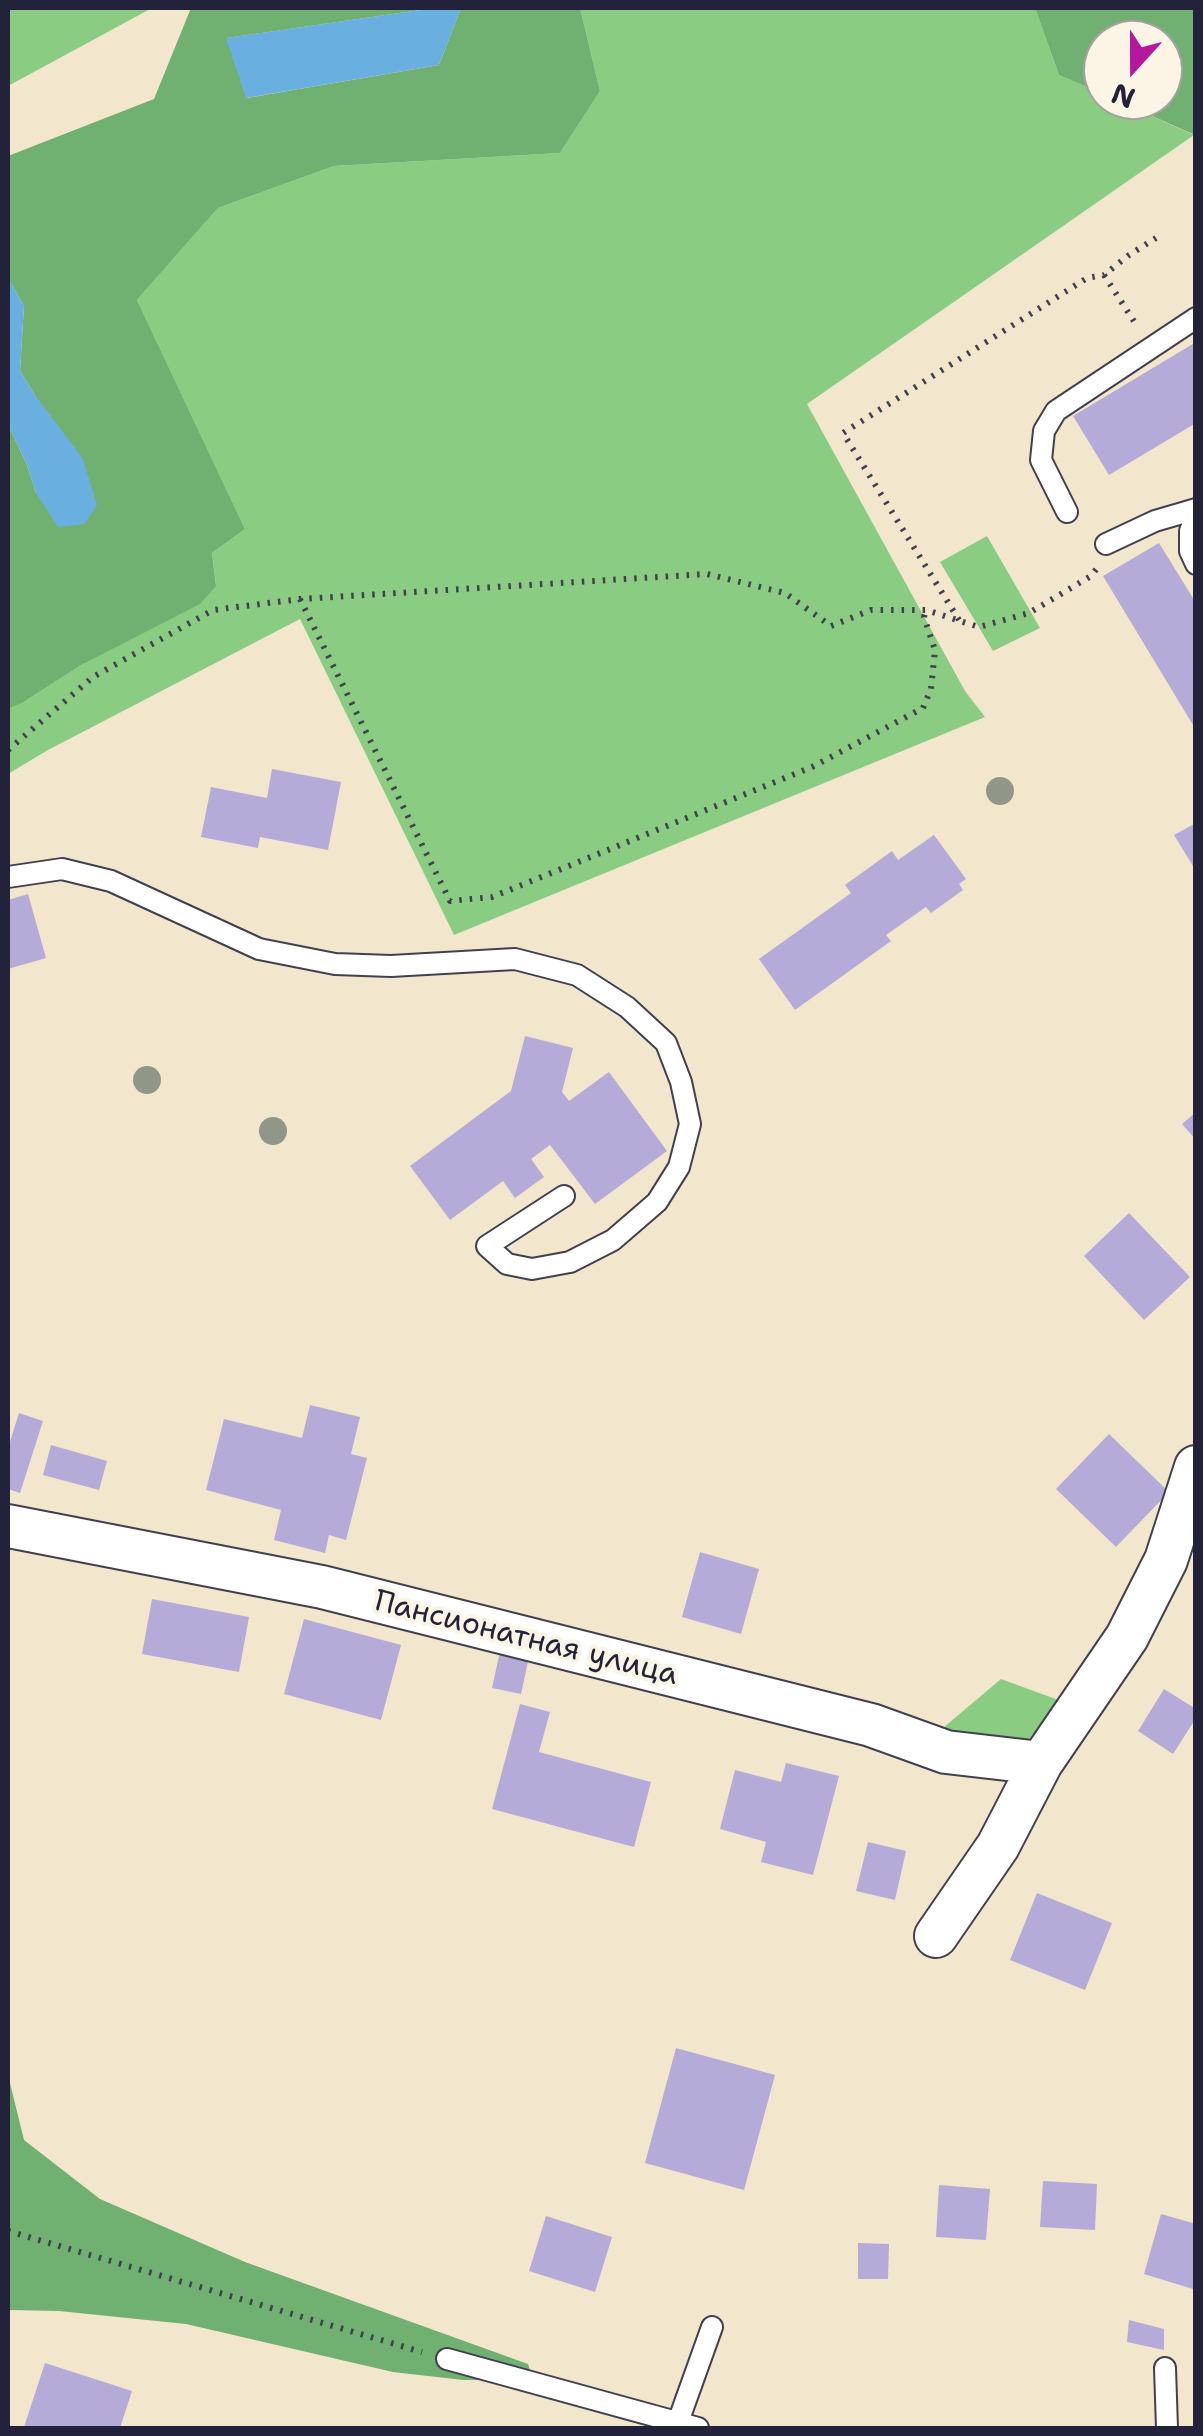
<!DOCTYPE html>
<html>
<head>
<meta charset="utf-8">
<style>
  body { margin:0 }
  #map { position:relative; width:1203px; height:2436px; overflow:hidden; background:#f2e7cc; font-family:"Shantell Sans",sans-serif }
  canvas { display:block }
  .frame { position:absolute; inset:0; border:10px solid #22223b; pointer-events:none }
  .north { position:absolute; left:1083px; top:20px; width:100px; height:100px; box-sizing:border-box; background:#fcf5e5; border:2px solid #a5a1a1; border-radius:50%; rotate:201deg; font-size:28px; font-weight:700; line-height:40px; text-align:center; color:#22223b }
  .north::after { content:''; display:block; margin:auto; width:35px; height:45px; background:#b5179e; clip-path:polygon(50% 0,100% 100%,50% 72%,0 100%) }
</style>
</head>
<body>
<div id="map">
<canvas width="1203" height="2436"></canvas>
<div class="frame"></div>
<div class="north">N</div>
</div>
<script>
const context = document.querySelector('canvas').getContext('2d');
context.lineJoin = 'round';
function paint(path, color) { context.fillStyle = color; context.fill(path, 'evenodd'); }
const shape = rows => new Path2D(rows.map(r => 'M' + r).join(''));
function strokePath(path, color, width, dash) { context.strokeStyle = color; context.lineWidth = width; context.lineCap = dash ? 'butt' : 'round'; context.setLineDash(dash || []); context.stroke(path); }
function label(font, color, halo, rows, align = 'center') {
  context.font = font + ' "Shantell Sans",sans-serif'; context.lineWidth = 8; context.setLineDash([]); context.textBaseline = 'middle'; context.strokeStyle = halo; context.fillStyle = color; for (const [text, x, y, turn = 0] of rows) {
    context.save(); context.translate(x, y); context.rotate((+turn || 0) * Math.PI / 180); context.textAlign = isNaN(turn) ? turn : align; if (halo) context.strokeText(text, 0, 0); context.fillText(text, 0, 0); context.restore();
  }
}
paint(shape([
  [8,8,152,8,8,86],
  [580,8,1035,8,1059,75,1103,94,1103,100,1116,100,1194,135,807,404,965,691,985,717,454,935,300,619,48,750,8,774,8,709,22,703,83,664,216,585,212,553,245,529,137,300,218,208,334,166,560,153,600,91],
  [987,536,1040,628,993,651,940,562],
  [1001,1679,1061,1701,1024,1745,943,1728]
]), '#8bcc83');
paint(shape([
  [191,8,434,8,227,38,247,98,439,65,461,8,580,8,600,91,560,153,334,166,218,208,137,300,245,529,212,553,216,586,200,604,83,664,22,703,8,709,8,424,27,465,36,493,35,395,20,371,24,306,8,278,8,156,154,99],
  [1035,8,1195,8,1195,135,1116,100,1163,100,1163,40,1103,40,1103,94,1059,75],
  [8,2075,24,2140,100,2199,245,2262,528,2364,533,2380,463,2380,393,2372,186,2324,59,2311,8,2310]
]), '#70b071');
paint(shape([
  [434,8,461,8,439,65,246,98,226,38],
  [8,278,24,306,20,371,35,395,83,459,97,505,85,524,58,527,36,493,27,465,8,424]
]), '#69afdf');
paint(shape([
  [1196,342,1196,423,1109,475,1073,416],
  [1159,543,1196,603,1196,730,1103,576],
  [272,769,341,782,328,850,260,837,258,848,201,837,211,787,267,798],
  [1196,823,1196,871,1174,835],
  [934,835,966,879,959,884,963,890,931,913,926,907,886,935,891,941,795,1010,759,959,851,893,845,885,892,851,898,860],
  [28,894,46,958,8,969,8,900],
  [525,1036,573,1048,562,1092,569,1101,609,1072,667,1151,595,1204,550,1145,531,1159,544,1177,515,1198,503,1181,450,1220,410,1166,511,1091],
  [1196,1112,1196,1140,1182,1124],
  [1129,1213,1190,1277,1144,1320,1084,1256],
  [310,1405,360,1417,351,1454,367,1458,346,1540,329,1535,325,1553,274,1540,281,1510,206,1490,224,1419,302,1438],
  [19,1413,43,1421,20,1493,8,1489,8,1448],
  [1109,1434,1169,1492,1116,1547,1056,1489],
  [51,1445,107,1461,99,1490,43,1475],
  [700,1552,759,1569,741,1634,682,1617],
  [152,1599,249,1617,239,1672,142,1654],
  [304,1619,401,1645,381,1720,284,1694],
  [500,1651,529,1657,521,1694,492,1688],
  [1164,1689,1196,1709,1196,1718,1173,1754,1138,1731],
  [520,1704,550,1712,539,1752,651,1782,634,1847,492,1809],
  [786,1763,839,1776,813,1875,761,1862,766,1842,720,1829,735,1770,781,1782],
  [868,1842,906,1851,895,1900,856,1891],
  [1037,1893,1112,1923,1085,1990,1010,1960],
  [676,2048,775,2075,744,2190,645,2163],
  [1043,2181,1097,2184,1095,2230,1040,2227],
  [939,2185,990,2189,986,2240,936,2237],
  [1161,2214,1196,2224,1196,2290,1144,2274],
  [546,2216,612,2237,595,2292,529,2271],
  [858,2243,889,2244,888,2279,858,2279],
  [1129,2320,1164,2329,1164,2350,1127,2342],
  [45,2363,132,2391,120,2428,24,2427]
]), '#b4abd8');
const service = shape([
  [1067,512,1041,460,1044,431,1056,411,1196,318],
  [1196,518,1190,531,1190,551,1196,564],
  [1106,544,1155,521,1196,509],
  [8,877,62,869,111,881,259,949,335,964,391,966,515,959,577,975,627,1007,666,1043,681,1082,690,1124,679,1167,657,1202,613,1240,570,1262,532,1269,507,1264,487,1246,564,1196],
  [447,2359,698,2428],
  [1165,2368,1167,2428],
  [678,2422,712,2327]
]);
const minor = shape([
  [8,1526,322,1587,871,1725,946,1752,1041,1763],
  [936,1936,998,1846,1041,1763,1127,1637,1166,1560,1196,1467]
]);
strokePath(service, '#414051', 24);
strokePath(minor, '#414051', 46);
strokePath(shape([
  [1104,275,1137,326],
  [300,599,450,901,492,897,812,767,923,708,931,689,935,650,924,617,926,610],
  [959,620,843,433,1087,278,1104,275,1129,255,1156,238],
  [8,750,93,677,213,610,300,599,707,574,785,593,831,626,871,610,926,610,979,627,1029,613,1091,576,1098,567],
  [8,2231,422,2352]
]), '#414051', 6, [2.5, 8]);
strokePath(service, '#fff', 20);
strokePath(minor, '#fff', 42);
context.fillStyle = '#919788';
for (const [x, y] of [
  [1000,791],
  [147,1080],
  [273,1131]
]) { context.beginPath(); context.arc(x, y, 14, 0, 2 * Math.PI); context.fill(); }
label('30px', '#22223b', '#fcf5e5', [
  ["Пансионатная улица",526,1639,14]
]);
</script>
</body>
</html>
